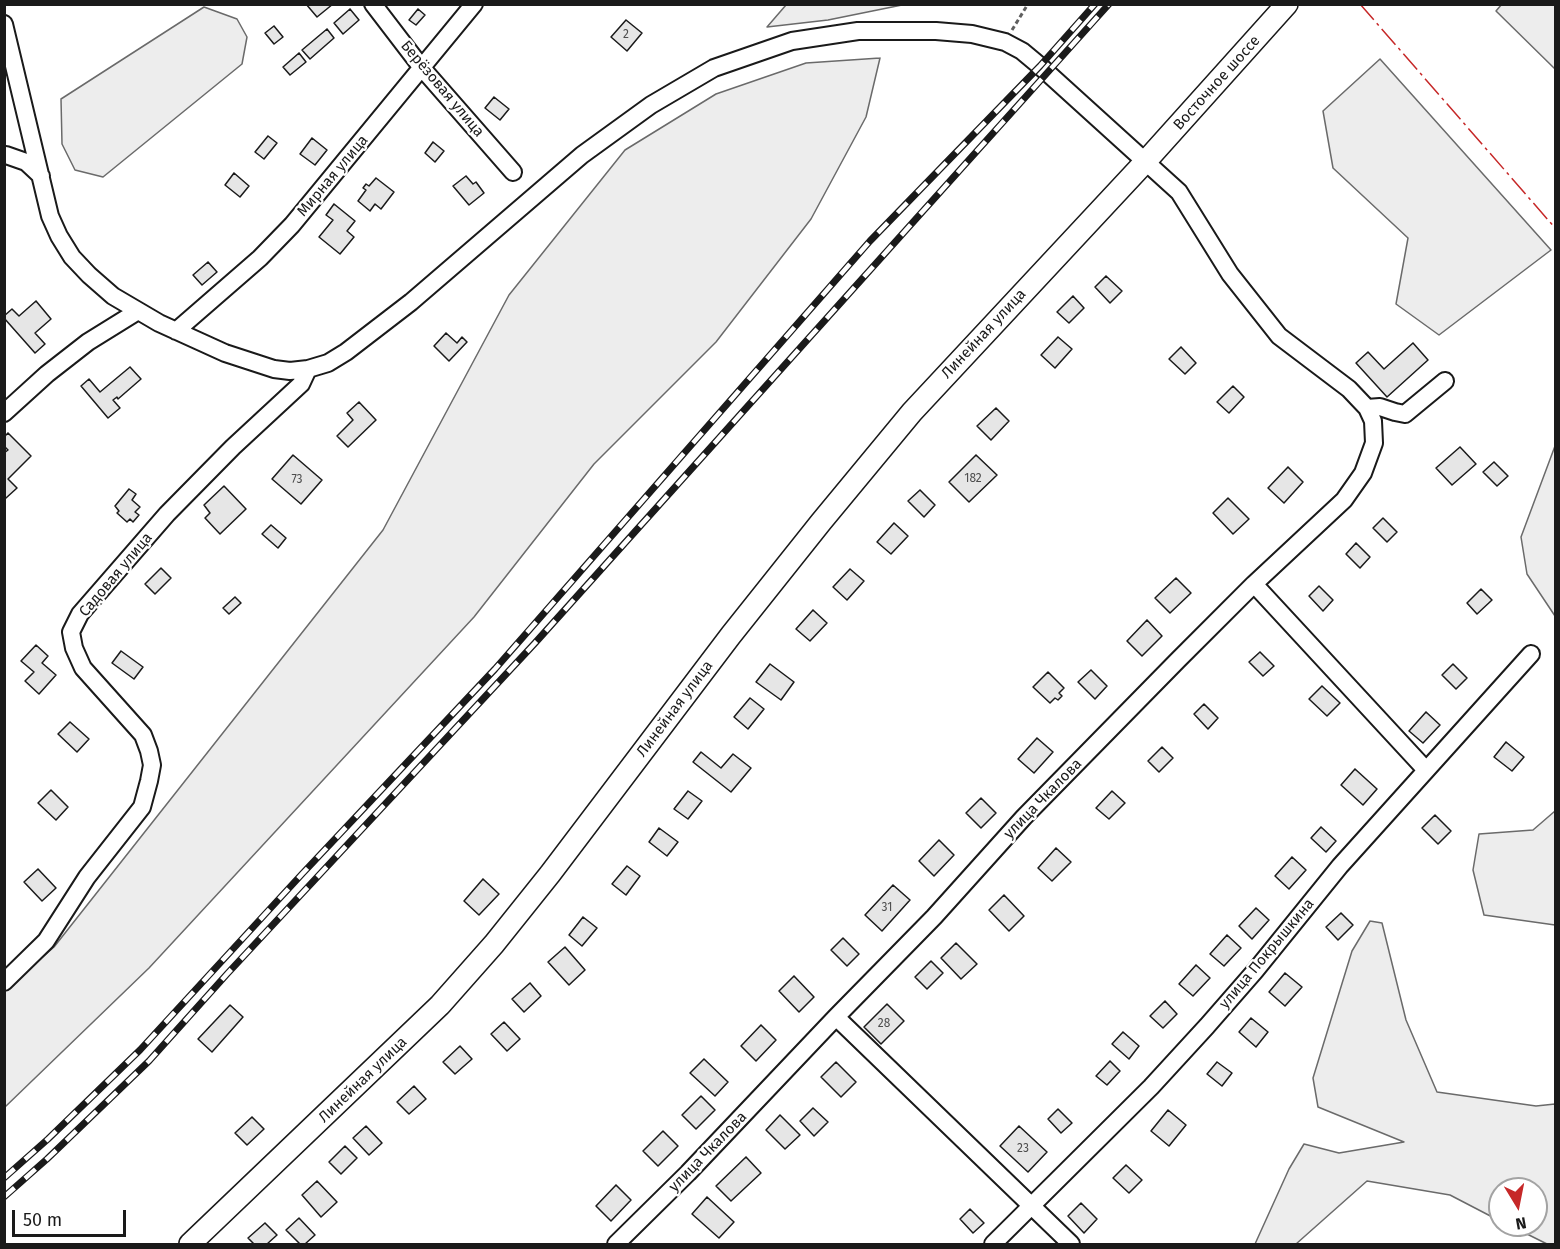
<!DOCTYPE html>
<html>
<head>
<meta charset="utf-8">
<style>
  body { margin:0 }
  #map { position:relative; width:1560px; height:1249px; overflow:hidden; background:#fff; font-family:"Fira Sans",sans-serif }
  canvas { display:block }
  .frame { position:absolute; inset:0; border:6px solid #1a1a1a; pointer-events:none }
  .north { position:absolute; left:1488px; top:1177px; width:60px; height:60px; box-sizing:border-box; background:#fff; border:2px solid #a3a3a3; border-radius:50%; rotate:170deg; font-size:16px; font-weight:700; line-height:24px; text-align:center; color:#1a1a1a }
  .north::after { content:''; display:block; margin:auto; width:21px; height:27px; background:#c62828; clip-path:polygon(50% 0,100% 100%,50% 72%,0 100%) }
  .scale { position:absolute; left:12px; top:1210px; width:114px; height:27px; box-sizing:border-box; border:3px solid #1a1a1a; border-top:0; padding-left:8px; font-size:18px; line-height:21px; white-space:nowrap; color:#1a1a1a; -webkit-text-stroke:4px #fff; paint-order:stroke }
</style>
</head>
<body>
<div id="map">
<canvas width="1560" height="1249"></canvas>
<div class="frame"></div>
<div class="north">N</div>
<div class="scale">50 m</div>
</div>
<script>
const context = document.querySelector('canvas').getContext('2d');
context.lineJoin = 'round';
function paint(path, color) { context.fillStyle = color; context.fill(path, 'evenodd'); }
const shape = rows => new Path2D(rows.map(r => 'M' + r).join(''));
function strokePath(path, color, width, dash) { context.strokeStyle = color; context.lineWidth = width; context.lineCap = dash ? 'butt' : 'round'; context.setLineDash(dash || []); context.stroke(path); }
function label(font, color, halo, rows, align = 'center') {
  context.font = font + ' "Fira Sans",sans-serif'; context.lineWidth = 4.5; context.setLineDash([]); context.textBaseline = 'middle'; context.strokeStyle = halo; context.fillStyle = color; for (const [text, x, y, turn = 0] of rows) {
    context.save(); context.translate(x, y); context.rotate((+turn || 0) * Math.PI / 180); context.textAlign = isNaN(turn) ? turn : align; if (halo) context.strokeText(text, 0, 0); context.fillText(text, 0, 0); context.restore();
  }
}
const built = shape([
  [1502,4,1555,5,1555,69,1496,11,1502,4],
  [786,5,786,4,902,5,828,20,767,27,786,5],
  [204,7,237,19,247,37,242,64,103,177,75,170,62,144,61,99,204,7],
  [880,58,866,117,811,219,716,342,594,464,474,617,149,968,5,1107,5,990,54,947,383,530,509,295,625,150,716,94,806,63,880,58],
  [1380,59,1551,250,1439,335,1396,304,1408,238,1333,168,1323,111,1380,59],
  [1555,446,1555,616,1527,574,1521,537,1555,446],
  [1555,811,1555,925,1484,915,1473,870,1479,834,1533,830,1555,811],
  [1370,921,1382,923,1406,1020,1437,1092,1536,1106,1555,1104,1555,1244,1547,1244,1509,1225,1536,1225,1536,1189,1500,1189,1500,1221,1450,1195,1367,1181,1296,1244,1255,1244,1289,1169,1304,1144,1339,1153,1404,1142,1318,1107,1313,1078,1352,951,1370,921]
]);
paint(built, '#ededed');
strokePath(built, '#6a6a6a', 1.5);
const building = shape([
  [306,4,333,4,317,17,306,4],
  [350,9,359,20,343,34,334,23,350,9],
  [418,9,425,15,416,25,409,20,418,9],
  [626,20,642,33,627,51,611,37,626,20],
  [274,26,283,37,274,44,265,33,274,26],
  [327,29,334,38,310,59,302,50,327,29],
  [299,53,306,62,290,75,283,67,299,53],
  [494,97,509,109,500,120,485,108,494,97],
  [268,136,277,143,264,159,255,152,268,136],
  [312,138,327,150,315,165,300,154,312,138],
  [433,142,444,151,435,162,425,153,433,142],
  [234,173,249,186,240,197,225,185,234,173],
  [466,176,473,184,476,182,484,193,469,205,453,186,466,176],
  [376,178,394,192,381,209,375,204,370,211,358,201,366,190,363,188,366,184,369,186,376,178],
  [334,204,355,221,347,231,354,237,340,254,319,237,333,220,326,215,334,204],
  [208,262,217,272,202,285,193,275,208,262],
  [1106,276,1122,291,1110,303,1095,287,1106,276],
  [1073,296,1084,308,1069,323,1057,312,1073,296],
  [36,301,51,319,35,333,45,344,35,353,4,318,4,316,12,309,19,316,36,301],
  [446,333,457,343,462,337,467,342,449,361,434,346,446,333],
  [1058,337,1072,349,1055,368,1041,355,1058,337],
  [1413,343,1428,360,1387,397,1356,363,1368,352,1384,369,1413,343],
  [1181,347,1196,363,1185,374,1169,359,1181,347],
  [130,367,141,379,118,399,117,397,113,400,120,408,108,418,81,386,89,379,100,392,130,367],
  [1233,386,1244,397,1229,413,1217,402,1233,386],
  [359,402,376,420,348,447,337,436,353,420,347,413,359,402],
  [996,408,1009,421,991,440,977,426,996,408],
  [8,433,31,456,8,479,17,488,6,498,4,496,4,453,8,450,4,446,4,437,8,433],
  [1460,447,1476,464,1452,485,1436,468,1460,447],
  [293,455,322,480,301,504,272,479,293,455],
  [976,455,997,475,969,502,949,482,976,455],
  [1494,462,1508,476,1497,486,1483,472,1494,462],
  [1288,467,1303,482,1284,503,1268,488,1288,467],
  [224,486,246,509,220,534,205,518,210,513,204,505,224,486],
  [129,489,136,494,132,500,140,507,135,512,139,515,133,522,130,519,127,522,117,513,119,511,115,506,129,489],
  [920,490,935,505,924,517,908,501,920,490],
  [1228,498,1249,519,1233,534,1213,513,1228,498],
  [1383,518,1397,532,1387,542,1373,528,1383,518],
  [894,523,908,536,891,554,877,542,894,523],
  [271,525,286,538,278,548,262,534,271,525],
  [1356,543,1370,557,1360,568,1346,554,1356,543],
  [161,568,171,578,155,594,145,584,161,568],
  [850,569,864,581,847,600,833,587,850,569],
  [1176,578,1191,593,1170,613,1155,598,1176,578],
  [1319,586,1333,600,1323,611,1309,596,1319,586],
  [1481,589,1492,600,1477,614,1467,603,1481,589],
  [235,597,241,603,229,614,223,608,235,597],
  [813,610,827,623,810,641,796,629,813,610],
  [1147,620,1162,636,1142,656,1127,641,1147,620],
  [36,645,48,656,42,663,56,675,39,694,25,681,34,672,21,661,36,645],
  [121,651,143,667,134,679,112,663,121,651],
  [1260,652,1274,666,1263,676,1249,662,1260,652],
  [770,664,794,682,781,700,756,682,770,664],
  [1453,664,1467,678,1456,689,1442,675,1453,664],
  [1091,670,1107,686,1095,699,1078,682,1091,670],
  [1048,672,1064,688,1059,693,1062,696,1058,700,1055,698,1050,703,1033,687,1048,672],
  [1322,686,1340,703,1327,716,1309,699,1322,686],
  [750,698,764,709,748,729,734,717,750,698],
  [1204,704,1218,718,1208,729,1194,714,1204,704],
  [1426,712,1440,725,1423,743,1409,731,1426,712],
  [70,722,89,739,77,752,58,734,70,722],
  [1037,738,1053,752,1034,773,1018,759,1037,738],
  [1506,742,1524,757,1512,771,1494,757,1506,742],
  [1162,747,1173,758,1159,772,1148,761,1162,747],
  [701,752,721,768,733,754,751,768,731,792,693,762,701,752],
  [1355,769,1377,789,1363,805,1341,785,1355,769],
  [51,790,68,807,56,820,38,803,51,790],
  [688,791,702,801,688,819,674,809,688,791],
  [1112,791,1125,803,1109,819,1096,808,1112,791],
  [981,798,996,813,981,828,966,813,981,798],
  [1435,815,1451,831,1438,844,1422,828,1435,815],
  [1321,827,1336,841,1326,852,1311,838,1321,827],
  [659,828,678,842,667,856,649,842,659,828],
  [939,840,954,855,934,876,919,861,939,840],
  [1056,848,1071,862,1052,881,1038,868,1056,848],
  [1292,857,1306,870,1289,889,1275,876,1292,857],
  [627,866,640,876,626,895,612,884,627,866],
  [38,869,56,888,42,901,24,882,38,869],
  [483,879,499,894,479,915,464,901,483,879],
  [893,885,910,900,882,931,865,915,893,885],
  [1004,895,1024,916,1009,931,989,910,1004,895],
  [1256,908,1269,920,1252,939,1239,926,1256,908],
  [1341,913,1353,925,1338,940,1326,927,1341,913],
  [583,917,597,928,582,946,569,935,583,917],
  [1227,935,1241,948,1224,966,1210,954,1227,935],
  [843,938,859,954,847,966,831,950,843,938],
  [956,943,977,964,961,979,941,958,956,943],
  [565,947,585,970,569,985,548,962,565,947],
  [931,961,943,973,927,989,915,977,931,961],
  [1196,965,1210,978,1193,996,1179,984,1196,965],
  [1285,973,1302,987,1285,1006,1269,992,1285,973],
  [794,976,814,997,799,1012,779,991,794,976],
  [530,983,541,996,524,1012,512,999,530,983],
  [1165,1001,1177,1014,1163,1028,1150,1016,1165,1001],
  [887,1004,904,1021,881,1044,864,1027,887,1004],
  [230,1005,243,1017,212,1052,198,1039,230,1005],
  [1251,1018,1268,1032,1256,1047,1239,1032,1251,1018],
  [504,1022,520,1039,507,1051,491,1034,504,1022],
  [761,1025,776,1040,756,1061,741,1046,761,1025],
  [1123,1032,1139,1046,1129,1059,1112,1044,1123,1032],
  [460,1046,472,1059,455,1074,443,1062,460,1046],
  [704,1059,728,1082,715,1096,690,1073,704,1059],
  [1110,1061,1120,1071,1107,1085,1096,1076,1110,1061],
  [836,1062,856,1082,841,1097,821,1077,836,1062],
  [1217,1062,1232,1073,1222,1086,1207,1074,1217,1062],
  [414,1086,426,1099,409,1114,397,1102,414,1086],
  [701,1096,715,1110,696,1129,682,1115,701,1096],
  [813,1108,828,1122,814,1136,800,1121,813,1108],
  [1058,1109,1072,1123,1061,1133,1048,1119,1058,1109],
  [1168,1110,1186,1125,1169,1146,1151,1131,1168,1110],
  [780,1115,800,1135,785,1149,766,1130,780,1115],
  [252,1117,264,1129,247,1145,235,1133,252,1117],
  [366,1126,382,1143,369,1155,353,1138,366,1126],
  [1019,1126,1047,1152,1028,1172,1000,1146,1019,1126],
  [663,1131,678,1146,658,1166,643,1151,663,1131],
  [345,1146,357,1158,341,1174,329,1162,345,1146],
  [746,1157,761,1173,731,1201,716,1186,746,1157],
  [1126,1165,1142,1180,1129,1193,1113,1178,1126,1165],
  [317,1181,337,1202,321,1217,302,1195,317,1181],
  [616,1185,631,1200,611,1221,596,1206,616,1185],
  [707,1197,734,1222,719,1238,692,1214,707,1197],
  [1081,1203,1097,1219,1084,1233,1068,1216,1081,1203],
  [970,1209,984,1223,973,1233,960,1219,970,1209],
  [299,1218,315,1235,305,1244,300,1244,286,1230,299,1218],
  [265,1223,277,1235,267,1244,254,1244,248,1238,265,1223]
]);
paint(building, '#e6e6e6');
strokePath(building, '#1a1a1a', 1.5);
const minor = shape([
  [373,4,422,68,513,172],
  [4,24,50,216,59,236,72,257,89,275,113,296,159,323,225,353,274,369,290,371,308,369,328,363,346,352,411,302,582,155,651,105,714,68,792,41,858,31,936,31,972,34,1005,42,1022,51,1040,66,1179,192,1230,274,1279,336,1349,389,1367,408],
  [4,155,6,155,26,162,41,176],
  [176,331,260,258,292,225,474,4],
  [4,413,47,374,88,342,138,311],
  [1254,584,1426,770],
  [4,982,46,941,87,877,142,807,149,781,152,765,149,751,143,735,83,668,74,648,71,632,80,614,167,514,233,447,301,384,308,369],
  [836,1017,1071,1244],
  [616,1244,688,1173,836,1017,934,917,1024,817,1178,660,1254,584,1344,500,1363,473,1374,443,1373,421,1367,408,1380,407,1395,412,1405,414,1445,381],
  [993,1244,1151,1087,1207,1026,1255,971,1340,866,1531,654]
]);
const major = shape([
  [190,1244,440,1005,494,944,550,874,731,635,821,522,912,412,1146,161,1287,4]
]);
strokePath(minor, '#1a1a1a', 20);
strokePath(major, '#1a1a1a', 24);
strokePath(shape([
  [1012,30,1028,4]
]), '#5f5f5f', 3, [4.5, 3]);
strokePath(minor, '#fff', 16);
strokePath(major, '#fff', 21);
const rail = shape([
  [4,1178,48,1139,140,1050,302,874,495,669,870,241,1040,66,1095,4],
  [4,1197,47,1159,149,1061,227,974,535,643,1109,4]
]);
strokePath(rail, '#1a1a1a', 7);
strokePath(rail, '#fff', 4.5, [14]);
strokePath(shape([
  [1360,4,1556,229]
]), '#c62828', 1.5, [21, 4.5, 3, 4.5]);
label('12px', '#4d4d4d', null, [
  ["2",626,35],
  ["182",973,479],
  ["73",297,480],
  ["31",887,908],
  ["28",884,1024],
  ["23",1023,1149]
]);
label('15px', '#1a1a1a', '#fff', [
  ["Восточное шоссе",1217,83,-48],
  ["Берёзовая улица",442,89,50],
  ["Мирная улица",333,176,-50],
  ["Линейная улица",984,334,-47],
  ["Садовая улица",116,575,-50],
  ["Линейная улица",675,709,-53],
  ["улица Чкалова",1043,799,-46],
  ["улица Покрышкина",1267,954,-50],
  ["Линейная улица",363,1080,-44],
  ["улица Чкалова",708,1152,-46]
]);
</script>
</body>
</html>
